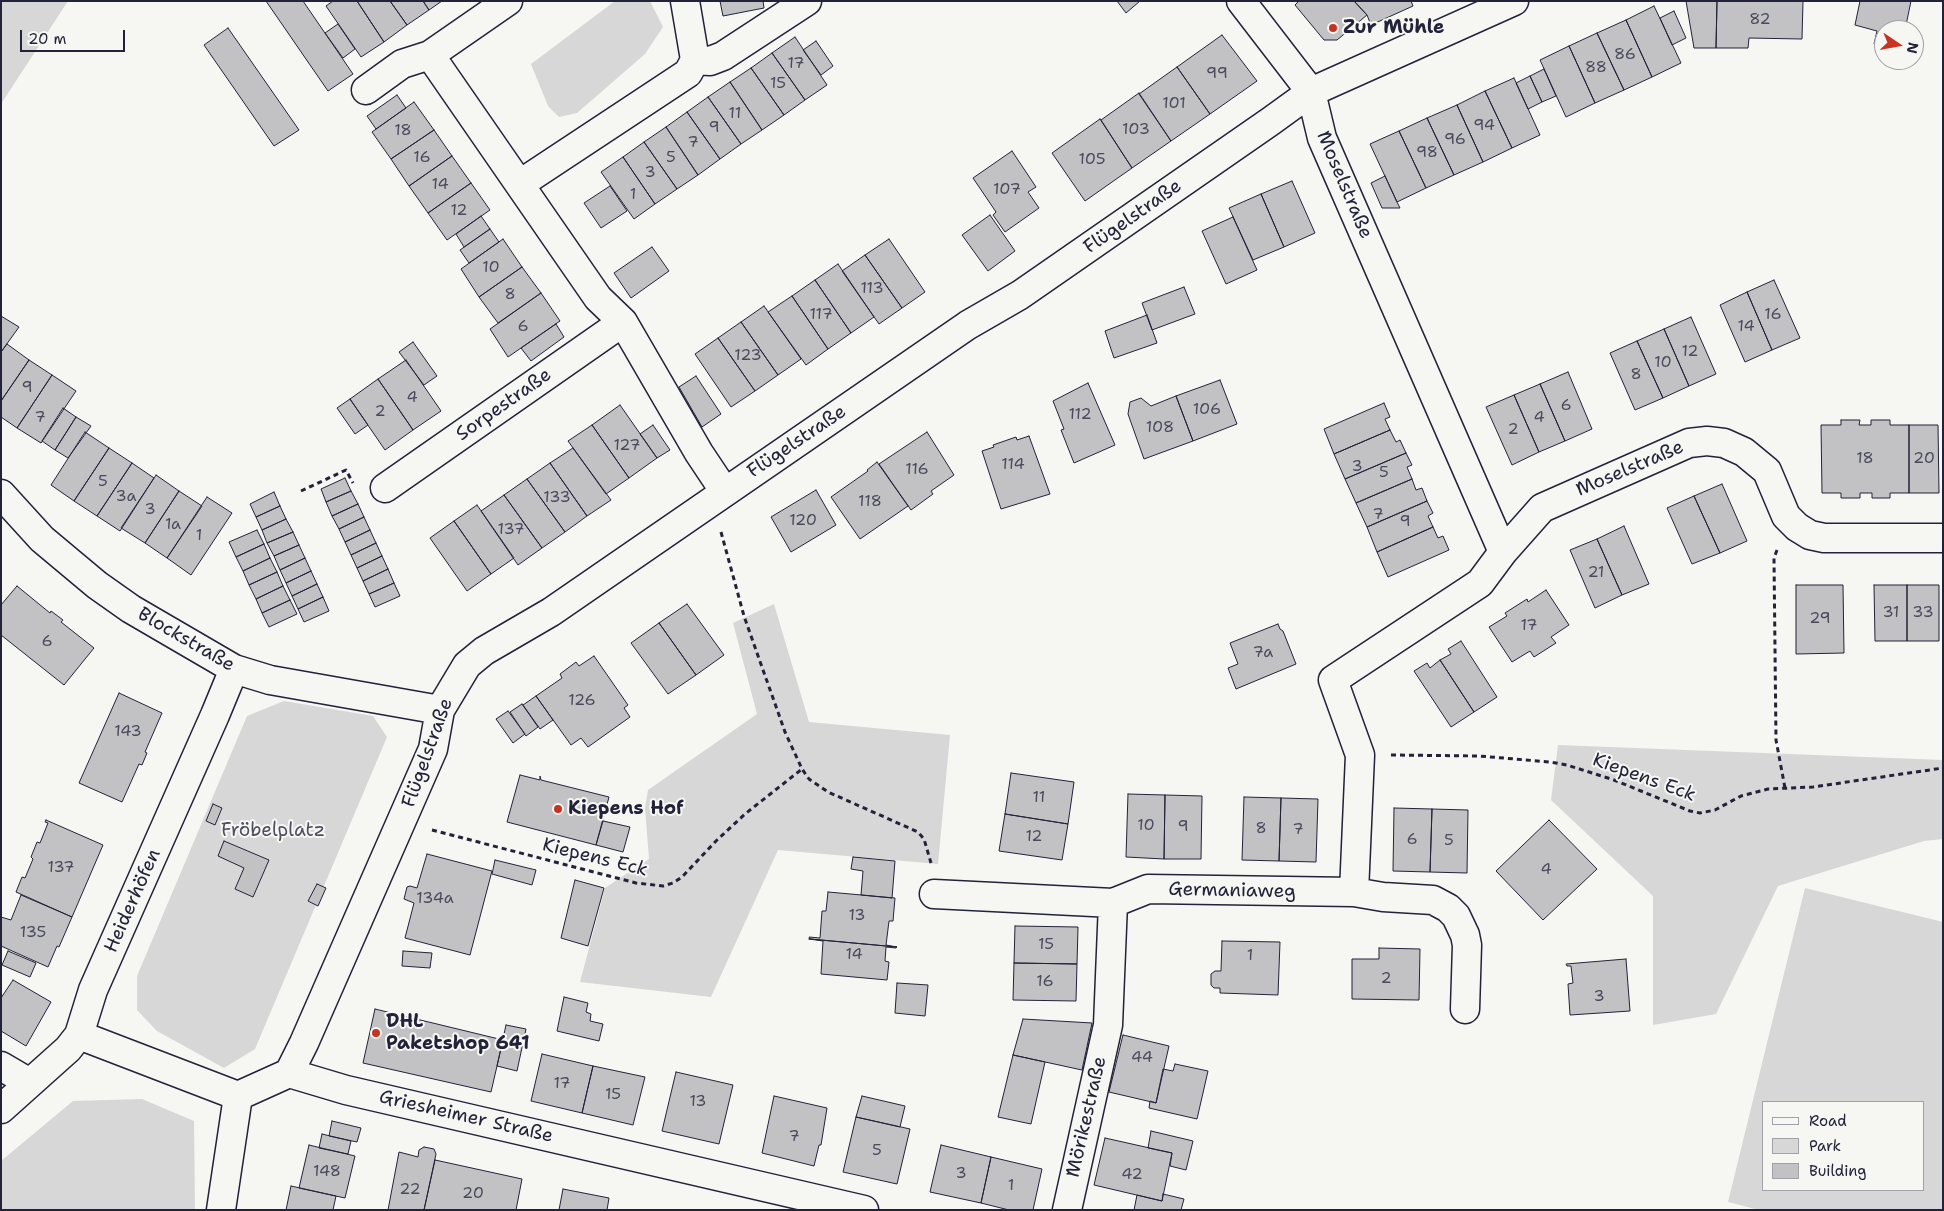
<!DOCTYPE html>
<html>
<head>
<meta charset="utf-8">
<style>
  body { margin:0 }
  #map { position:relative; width:1944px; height:1211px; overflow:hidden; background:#f6f6f2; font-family:"Shantell Sans",sans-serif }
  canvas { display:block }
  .frame { position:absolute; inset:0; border:2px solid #22223b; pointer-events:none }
  .legend { position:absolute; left:1762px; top:1101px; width:162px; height:90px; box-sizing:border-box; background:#f6f6f2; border:1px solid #a1a1a9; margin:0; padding:6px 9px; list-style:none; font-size:15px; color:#22223b }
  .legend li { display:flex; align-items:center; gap:10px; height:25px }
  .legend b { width:25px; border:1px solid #a1a1a9 }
  .north { position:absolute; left:1874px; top:20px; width:50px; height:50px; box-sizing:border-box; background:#f6f6f2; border:1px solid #a1a1a9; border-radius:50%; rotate:102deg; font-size:14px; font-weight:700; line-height:20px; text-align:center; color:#22223b }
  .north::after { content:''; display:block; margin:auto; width:18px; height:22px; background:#c8321e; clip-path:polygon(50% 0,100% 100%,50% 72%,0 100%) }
  .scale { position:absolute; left:20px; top:30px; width:105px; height:22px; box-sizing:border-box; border:2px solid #22223b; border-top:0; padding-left:6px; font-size:15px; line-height:18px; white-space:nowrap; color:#22223b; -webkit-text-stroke:4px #f6f6f2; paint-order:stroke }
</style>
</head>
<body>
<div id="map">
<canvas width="1944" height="1211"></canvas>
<div class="frame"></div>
<ul class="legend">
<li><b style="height:6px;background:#f6f6f2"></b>Road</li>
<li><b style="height:14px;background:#d7d7d7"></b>Park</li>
<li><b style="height:14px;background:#c2c2c4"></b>Building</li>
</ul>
<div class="north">N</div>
<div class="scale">20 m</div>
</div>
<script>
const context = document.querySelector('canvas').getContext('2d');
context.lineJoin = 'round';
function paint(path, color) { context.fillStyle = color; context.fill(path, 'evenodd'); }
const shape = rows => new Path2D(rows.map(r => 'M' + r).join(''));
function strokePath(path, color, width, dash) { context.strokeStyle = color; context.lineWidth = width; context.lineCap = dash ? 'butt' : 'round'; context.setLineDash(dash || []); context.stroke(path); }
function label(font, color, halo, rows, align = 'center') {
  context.font = font + ' "Shantell Sans",sans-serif'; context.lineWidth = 4; context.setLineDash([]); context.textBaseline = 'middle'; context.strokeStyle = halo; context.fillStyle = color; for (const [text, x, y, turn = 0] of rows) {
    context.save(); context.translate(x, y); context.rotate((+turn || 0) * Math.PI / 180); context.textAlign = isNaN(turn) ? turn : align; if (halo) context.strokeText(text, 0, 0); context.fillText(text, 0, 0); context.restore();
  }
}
paint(shape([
  [1,1,68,1,1,104],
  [615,1,650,1,663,27,645,54,577,113,559,117,548,106,531,64],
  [774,604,809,722,950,735,938,864,778,850,711,997,580,982,605,888,649,859,645,808,648,790,757,714,733,623],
  [284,701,373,716,387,737,255,1049,224,1068,157,1031,137,1010,137,976,247,716],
  [1558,745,1943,760,1943,839,1924,841,1778,886,1716,1014,1653,1025,1653,896,1551,800],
  [1805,888,1943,922,1943,1210,1759,1210,1728,1202],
  [1923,1102,1923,1190,1763,1190,1763,1102],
  [142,1099,194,1121,195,1210,1,1210,1,1161,73,1101]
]), '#d7d7d7');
const building = shape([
  [266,1,303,1,353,74,328,91,266,1],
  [333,1,357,1,384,42,361,57,326,6,333,1],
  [357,1,390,1,407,25,384,42,357,1],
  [390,1,423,1,429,10,407,25,390,1],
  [423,1,442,1,429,10,423,1],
  [720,1,763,1,764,8,723,16,720,1],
  [1117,1,1140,1,1126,13,1117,1],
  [1299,1,1354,1,1367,15,1337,40,1324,40,1295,5,1299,1],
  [1354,1,1411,1,1413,6,1371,25,1367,15,1354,1],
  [1686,1,1717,1,1716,48,1694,48,1686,1],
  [1717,1,1803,1,1802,39,1749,38,1748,48,1716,48,1717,1],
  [1860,1,1911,1,1905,30,1884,30,1884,46,1874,44,1877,31,1855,25,1860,1],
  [1654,6,1681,63,1652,77,1626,20,1654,6],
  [1674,11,1686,38,1672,45,1660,18,1674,11],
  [1626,20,1652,77,1624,90,1597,33,1626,20],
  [338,24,355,49,343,58,325,33,338,24],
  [228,28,299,130,274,146,204,45,228,28],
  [1597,33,1624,90,1595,103,1569,46,1597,33],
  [1222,35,1257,81,1210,114,1177,67,1222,35],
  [795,37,827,85,805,100,772,53,795,37],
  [816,41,833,66,821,75,803,50,816,41],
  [1569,46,1595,103,1566,117,1540,60,1569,46],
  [772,53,805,100,784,115,751,68,772,53],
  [1177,67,1210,114,1171,141,1139,94,1177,67],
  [751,68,784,115,762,130,730,82,751,68],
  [1544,69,1556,96,1542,102,1530,76,1544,69],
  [1530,76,1542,102,1528,109,1516,83,1530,76],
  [1514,78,1540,135,1512,148,1485,91,1514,78],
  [730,82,762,130,741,144,708,97,730,82],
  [1485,91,1512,148,1483,162,1457,105,1485,91],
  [1139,93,1171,141,1132,168,1101,120,1139,93],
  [397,95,406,108,376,129,367,116,397,95],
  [708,97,741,144,720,159,687,112,708,97],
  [414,102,434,130,391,159,372,132,414,102],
  [1457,105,1483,162,1454,175,1427,118,1457,105],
  [687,112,720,159,698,175,666,127,687,112],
  [1427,118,1454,175,1426,188,1399,131,1427,118],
  [1100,119,1132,168,1085,201,1052,153,1100,119],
  [666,127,698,175,677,189,644,142,666,127],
  [434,130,452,156,409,186,391,159,434,130],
  [1399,131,1426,188,1397,202,1370,144,1399,131],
  [644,142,677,189,655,204,623,157,644,142],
  [1012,151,1036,187,1028,192,1039,208,1005,232,993,215,996,212,973,178,1012,151],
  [452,156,471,183,428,213,409,186,452,156],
  [623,157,655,204,634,219,601,172,623,157],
  [1385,176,1397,202,1400,208,1382,208,1371,183,1385,176],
  [1292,181,1315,233,1284,247,1261,194,1292,181],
  [471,183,490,210,447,240,428,213,471,183],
  [610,186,627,211,601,228,584,203,610,186],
  [1261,194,1284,247,1253,260,1229,208,1261,194],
  [990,215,1015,251,988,271,962,235,990,215],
  [481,216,490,229,464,247,456,234,481,216],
  [1233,217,1257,270,1226,284,1202,231,1233,217],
  [490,229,499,242,469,263,460,250,490,229],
  [503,239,522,267,479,297,461,269,503,239],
  [889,239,925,292,902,308,865,255,889,239],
  [652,247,669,271,631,298,614,273,652,247],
  [865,255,902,308,879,324,842,271,865,255],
  [838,264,874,317,851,333,815,280,838,264],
  [522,267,541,293,498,323,479,297,522,267],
  [815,280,851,333,828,349,792,296,815,280],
  [1774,280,1800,338,1772,350,1747,292,1774,280],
  [1184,287,1195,314,1152,330,1142,303,1184,287],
  [1747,292,1772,350,1745,362,1720,305,1747,292],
  [541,293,560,321,508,357,490,329,541,293],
  [792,296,828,349,806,365,768,312,792,296],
  [764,306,801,359,778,375,741,322,764,306],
  [1147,315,1157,343,1114,358,1105,331,1147,315],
  [1,316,19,327,1,352,1,316],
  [1691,317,1716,374,1689,386,1664,329,1691,317],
  [741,322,778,375,755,391,718,338,741,322],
  [556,324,564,337,531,361,521,348,556,324],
  [1664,329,1689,386,1663,398,1637,341,1664,329],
  [718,338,755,391,731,407,695,354,718,338],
  [1637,341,1663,398,1635,410,1610,353,1637,341],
  [413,342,437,376,424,385,399,352,413,342],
  [7,344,29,360,1,401,1,352,7,344],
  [29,360,52,375,17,428,1,417,1,401,29,360],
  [406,360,441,411,413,430,378,379,406,360],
  [1568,372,1592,429,1565,441,1540,384,1568,372],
  [52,375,76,391,41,443,17,428,52,375],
  [696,376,721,414,702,427,679,387,696,376],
  [378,379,413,430,385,450,350,399,378,379],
  [1220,380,1237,424,1193,441,1176,396,1220,380],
  [1088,383,1115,445,1074,463,1061,430,1064,429,1053,401,1088,383],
  [1540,384,1565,441,1539,452,1514,395,1540,384],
  [1514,395,1539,452,1512,465,1486,407,1514,395],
  [1176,396,1193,441,1144,459,1128,414,1130,402,1141,398,1151,406,1176,396],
  [350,399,368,425,355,434,337,408,350,399],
  [1384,403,1390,417,1385,419,1390,430,1334,454,1324,429,1384,403],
  [620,405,657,458,629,478,592,425,620,405],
  [63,408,76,417,55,450,42,441,63,408],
  [76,417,91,426,68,458,55,450,76,417],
  [1841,420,1860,420,1859,425,1871,425,1871,420,1890,420,1890,425,1909,425,1909,493,1890,493,1890,498,1872,498,1872,493,1860,493,1860,498,1841,498,1841,493,1822,493,1821,425,1841,425,1841,420],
  [592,425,629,478,606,494,568,441,592,425],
  [653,425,670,450,657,458,640,434,653,425],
  [1909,425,1938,425,1939,493,1909,493,1909,425],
  [1390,430,1396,442,1400,440,1406,453,1345,479,1334,454,1390,430],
  [85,432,109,448,74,501,51,485,85,432],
  [927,432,954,475,931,491,933,494,911,510,879,464,927,432],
  [1029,436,1050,494,1001,509,982,451,994,447,993,445,1016,437,1017,440,1029,436],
  [109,448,132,463,97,516,74,501,109,448],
  [573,448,611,500,587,516,550,463,573,448],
  [1406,453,1412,465,1407,467,1412,479,1356,503,1345,479,1406,453],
  [877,462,908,506,860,539,831,497,868,471,867,470,877,462],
  [132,463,154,478,120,531,97,516,132,463],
  [550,463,587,516,565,532,527,479,550,463],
  [156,475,179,491,145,543,121,528,156,475],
  [345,478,351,491,326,502,321,489,345,478],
  [527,479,565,532,542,548,504,495,527,479],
  [1412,479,1416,490,1422,488,1427,501,1367,527,1356,503,1412,479],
  [1722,484,1747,541,1720,553,1694,496,1722,484],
  [816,490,836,525,791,552,771,517,816,490],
  [179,491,202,506,167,558,145,543,179,491],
  [351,491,358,504,332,516,326,502,351,491],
  [274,492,280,506,256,517,250,504,274,492],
  [504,495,542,548,518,565,481,511,504,495],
  [1694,496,1720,553,1692,564,1667,508,1694,496],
  [207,497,232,513,191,575,167,558,207,497],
  [1427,501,1433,513,1428,516,1433,527,1377,552,1367,527,1427,501],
  [358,504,364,517,339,529,332,516,358,504],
  [477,505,514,558,491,574,454,521,477,505],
  [280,506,286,519,262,530,256,517,280,506],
  [364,517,370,530,345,542,339,529,364,517],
  [286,519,293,532,267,543,262,530,286,519],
  [454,521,491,574,467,591,430,538,454,521],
  [1624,526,1649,584,1622,595,1597,539,1624,526],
  [1433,527,1438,538,1443,536,1449,550,1388,577,1377,552,1433,527],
  [257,530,264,544,236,557,229,542,257,530],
  [370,530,376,543,351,555,345,542,370,530],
  [293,532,299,545,274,556,267,543,293,532],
  [1597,539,1622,595,1595,608,1570,550,1597,539],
  [376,543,382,556,357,568,351,555,376,543],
  [264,544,270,558,243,571,236,557,264,544],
  [299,545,305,558,280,570,274,556,299,545],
  [382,556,388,569,363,581,357,568,382,556],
  [270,558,277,572,249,585,243,571,270,558],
  [305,558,311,571,286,583,280,570,305,558],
  [388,569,394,583,369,594,363,581,388,569],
  [311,571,317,584,292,596,286,583,311,571],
  [277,572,283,586,256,599,249,585,277,572],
  [394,583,400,596,375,607,369,594,394,583],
  [317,584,323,597,298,609,292,596,317,584],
  [1796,585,1843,585,1844,653,1796,654,1796,585],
  [1874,585,1907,585,1907,641,1875,641,1874,585],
  [1907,585,1939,585,1939,641,1907,641,1907,585],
  [17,586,50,613,51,611,63,620,61,622,94,648,64,685,1,635,1,605,17,586],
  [283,586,290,600,262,613,256,599,283,586],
  [1546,590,1569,625,1551,637,1556,643,1534,657,1530,651,1512,662,1489,627,1507,616,1505,613,1527,599,1528,602,1546,590],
  [323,597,329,611,304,622,298,609,323,597],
  [290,600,297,614,269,627,262,613,290,600],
  [687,604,724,655,696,675,659,623,687,604],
  [659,623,696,675,668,694,631,643,659,623],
  [1278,624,1280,629,1283,631,1296,664,1236,689,1228,668,1238,664,1230,643,1278,624],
  [1461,641,1497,697,1474,712,1440,660,1451,654,1448,649,1461,641],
  [594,656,628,705,624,708,630,717,588,747,581,738,571,745,536,696,562,678,560,674,576,662,579,666,594,656],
  [1440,660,1474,712,1451,727,1414,671,1427,663,1430,668,1440,660],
  [119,693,162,713,145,752,147,753,142,765,139,764,122,802,79,783,119,693],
  [536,696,553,720,540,729,523,705,536,696],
  [522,704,538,727,526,736,510,712,522,704],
  [508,711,525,734,513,743,496,719,508,711],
  [1011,773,1074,782,1068,824,1005,814,1011,773],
  [520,775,540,780,540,776,541,780,609,797,596,845,507,822,520,775],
  [1128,794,1165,795,1164,859,1126,857,1128,794],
  [1165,795,1202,796,1201,859,1164,859,1165,795],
  [1244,797,1281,798,1279,861,1242,860,1244,797],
  [1281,798,1318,799,1316,862,1279,861,1281,798],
  [213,804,222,808,215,825,206,821,213,804],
  [1394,808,1432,809,1430,872,1393,871,1394,808],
  [1432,809,1468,810,1467,873,1430,872,1432,809],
  [1005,814,1068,824,1062,860,999,851,1005,814],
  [46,820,103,845,72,917,16,892,22,877,25,878,33,859,31,857,37,842,40,843,48,823,45,822,46,820],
  [1549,820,1597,869,1543,920,1496,871,1549,820],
  [603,821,630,827,623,852,596,845,603,821],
  [224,841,269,860,253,897,235,889,244,868,218,856,224,841],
  [427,854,492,871,470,955,405,938,414,903,404,899,407,887,410,886,417,888,427,854],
  [853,857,895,861,892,898,861,895,863,871,851,869,853,857],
  [495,860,536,870,532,885,492,874,495,860],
  [575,880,604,888,588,946,561,938,575,880],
  [317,884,326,888,318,906,308,901,317,884],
  [828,892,895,898,893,921,889,921,886,945,897,947,810,939,809,937,820,938,822,911,826,911,828,892],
  [21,895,72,917,59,947,57,946,48,967,1,946,1,917,11,920,21,895],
  [1015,926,1078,927,1077,964,1014,963,1015,926],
  [809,939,810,939,897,947,896,948,886,947,885,961,889,962,887,980,821,974,823,941,809,939],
  [1222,941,1280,942,1278,995,1220,993,1220,988,1214,988,1211,985,1211,974,1215,971,1221,971,1222,941],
  [1379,948,1420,949,1419,1000,1352,999,1352,959,1379,959,1379,948],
  [8,951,36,963,30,977,2,965,8,951],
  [403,951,432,953,430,968,402,966,403,951],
  [1626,959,1630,1011,1570,1015,1568,984,1573,983,1571,966,1567,966,1566,964,1626,959],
  [1014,963,1077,964,1076,1001,1013,1000,1014,963],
  [13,980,51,1002,26,1046,1,1031,1,998,13,980],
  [897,983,928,985,925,1016,895,1013,897,983],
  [564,997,588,1003,586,1012,591,1014,590,1021,603,1024,599,1041,557,1031,564,997],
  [375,1009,503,1040,491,1092,363,1063,375,1009],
  [1023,1019,1092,1023,1082,1070,1013,1055,1023,1019],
  [506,1025,526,1029,517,1071,497,1066,506,1025],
  [1123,1035,1169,1046,1156,1103,1109,1092,1123,1035],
  [542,1054,593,1066,582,1113,531,1101,542,1054],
  [1013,1055,1045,1062,1031,1124,998,1117,1013,1055],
  [1175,1064,1208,1071,1197,1119,1149,1108,1150,1101,1156,1103,1163,1069,1173,1071,1175,1064],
  [593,1066,645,1077,633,1125,582,1113,593,1066],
  [676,1072,733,1085,719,1144,662,1131,676,1072],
  [774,1096,827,1108,821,1145,819,1145,814,1166,762,1153,774,1096],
  [862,1096,905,1106,900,1127,856,1117,862,1096],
  [856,1117,910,1129,897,1184,843,1172,856,1117],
  [332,1121,361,1128,357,1142,329,1136,332,1121],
  [1151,1131,1193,1141,1186,1170,1170,1166,1172,1153,1148,1148,1151,1131],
  [322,1134,351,1141,348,1154,319,1148,322,1134],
  [1105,1138,1172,1153,1162,1201,1094,1185,1105,1138],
  [309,1145,355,1156,345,1198,299,1188,309,1145],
  [941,1145,991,1157,981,1203,930,1192,941,1145],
  [424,1147,434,1149,436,1154,424,1210,388,1210,399,1152,418,1157,419,1150,424,1147],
  [991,1157,1042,1169,1033,1210,1009,1210,981,1203,991,1157],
  [435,1160,522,1179,516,1210,424,1210,435,1160],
  [291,1186,336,1196,333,1210,286,1210,291,1186],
  [563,1189,609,1198,607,1210,559,1210,563,1189],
  [1163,1194,1184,1199,1181,1210,1134,1210,1137,1195,1162,1201,1163,1194]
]);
paint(building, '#c2c2c4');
strokePath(building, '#22223b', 1);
const minor = shape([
  [508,1,430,55,598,298,623,322,699,453,725,492],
  [1241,1,1311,92,1322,138,1503,552],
  [695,60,710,61,723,56,807,1],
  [366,90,402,64,430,55],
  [520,184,688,73,695,60,685,1],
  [385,488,623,322],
  [1,494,42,539,97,585,131,609,234,669,270,680,440,710],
  [1354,892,1360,755,1333,680,1480,583,1503,552,1542,508,1689,443,1707,441,1724,443,1744,452,1767,471,1786,516,1797,527,1810,535,1824,538,1943,538],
  [934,894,1113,903,1108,1025,1067,1210],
  [1113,903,1148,889,1354,892,1383,897,1433,900,1448,908,1456,916,1465,935,1467,945,1465,1009],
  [79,1035,238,1096,289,1073,346,1090,864,1210],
  [1,1066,30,1083],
  [289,1073,304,1043,433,749,440,710,467,665,484,651,551,612,612,570,968,325,1020,295,1271,121,1311,92,1514,1],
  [1,1109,68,1049,79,1035,93,990,215,715,234,669],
  [221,1210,238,1096]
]);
strokePath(minor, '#22223b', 31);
strokePath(shape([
  [301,491,346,470,353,483],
  [721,532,744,616,762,667,785,732,802,769,809,779,828,792,918,832,924,839,931,863],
  [1777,550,1774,558,1776,740,1785,788],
  [1391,755,1479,756,1550,762,1567,765,1614,780,1690,811,1700,813,1715,810,1741,796,1768,789,1813,787,1943,768],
  [432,830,636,883,663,886,673,883,682,877,716,841,745,814,802,769]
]), '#22223b', 3, [5, 4]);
strokePath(minor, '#f6f6f2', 28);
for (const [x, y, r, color] of [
  [1333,28,5,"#c8321e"],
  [558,809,5,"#c8321e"],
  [376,1033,5,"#c8321e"]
]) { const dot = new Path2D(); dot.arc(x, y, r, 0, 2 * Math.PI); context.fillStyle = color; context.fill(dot); strokePath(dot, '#f6f6f2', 2); }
label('16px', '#4a4a5d', null, [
  ["82",1760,20],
  ["86",1625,55],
  ["17",796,64],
  ["88",1596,68],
  ["99",1217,74],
  ["15",778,84],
  ["101",1174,104],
  ["11",735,114],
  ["94",1484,126],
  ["9",714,128],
  ["103",1136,130],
  ["18",403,131],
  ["96",1455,140],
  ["7",693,143],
  ["98",1427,153],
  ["16",422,158],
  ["5",671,158],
  ["105",1092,160],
  ["3",650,173],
  ["14",440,185],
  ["107",1007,190],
  ["1",633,195],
  ["12",459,211],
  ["10",491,268],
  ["113",872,289],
  ["8",510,295],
  ["117",821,315],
  ["16",1773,315],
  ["6",523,327],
  ["14",1746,327],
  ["12",1690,352],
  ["123",748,356],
  ["10",1663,363],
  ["8",1636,375],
  ["9",27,388],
  ["4",412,398],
  ["6",1566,406],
  ["106",1207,410],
  ["2",380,412],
  ["112",1080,415],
  ["7",40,418],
  ["4",1539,418],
  ["108",1160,428],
  ["2",1513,430],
  ["127",627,446],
  ["18",1865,459],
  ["20",1924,459],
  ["114",1013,465],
  ["3",1357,467],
  ["116",917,470],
  ["5",1384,473],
  ["5",103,482],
  ["3a",126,497],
  ["133",557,498],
  ["118",870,502],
  ["3",150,510],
  ["7",1378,515],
  ["120",803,521],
  ["9",1405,522],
  ["1a",173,525],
  ["137",511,530],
  ["1",199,536],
  ["21",1596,573],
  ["31",1891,613],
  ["33",1923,613],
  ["29",1820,619],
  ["17",1529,626],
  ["6",47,642],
  ["7a",1263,653],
  ["126",582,701],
  ["143",128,732],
  ["11",1039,798],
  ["10",1146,826],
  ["9",1183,827],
  ["8",1261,829],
  ["7",1298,830],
  ["12",1034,837],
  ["6",1412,840],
  ["5",1449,841],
  ["137",61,868],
  ["4",1546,870],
  ["134a",435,899],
  ["13",857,916],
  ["135",33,933],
  ["15",1046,945],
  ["14",854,955],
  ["1",1250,956],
  ["2",1386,979],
  ["16",1045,982],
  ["3",1599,997],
  ["44",1142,1058],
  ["17",562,1084],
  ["15",613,1095],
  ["13",698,1102],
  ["7",794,1137],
  ["5",877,1151],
  ["148",327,1172],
  ["3",961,1174],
  ["42",1132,1175],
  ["1",1011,1186],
  ["22",410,1190],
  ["20",473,1194]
]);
label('bold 19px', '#22223b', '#f6f6f2', [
  ["Zur Mühle",1343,28],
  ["Kiepens Hof",568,809],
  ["DHL",386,1022],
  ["Paketshop 641",386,1044]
], 'left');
label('19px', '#22223b', '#f6f6f2', [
  ["Moselstraße",1344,185,67],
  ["Flügelstraße",1133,217,-35],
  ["Sorpestraße",504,405,-35],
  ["Flügelstraße",797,442,-34],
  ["Moselstraße",1630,469,-23],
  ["Blockstraße",186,640,30],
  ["Flügelstraße",428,753,-70],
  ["Kiepens Eck",1644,778,20],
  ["Kiepens Eck",595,858,14],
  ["Germaniaweg",1232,891,1],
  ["Heiderhöfen",133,901,-66],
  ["Griesheimer Straße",466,1117,13],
  ["Mörikestraße",1087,1117,-77]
]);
label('19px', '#4f4f62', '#f6f6f2', [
  ["Fröbelplatz",273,831]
]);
</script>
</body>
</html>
